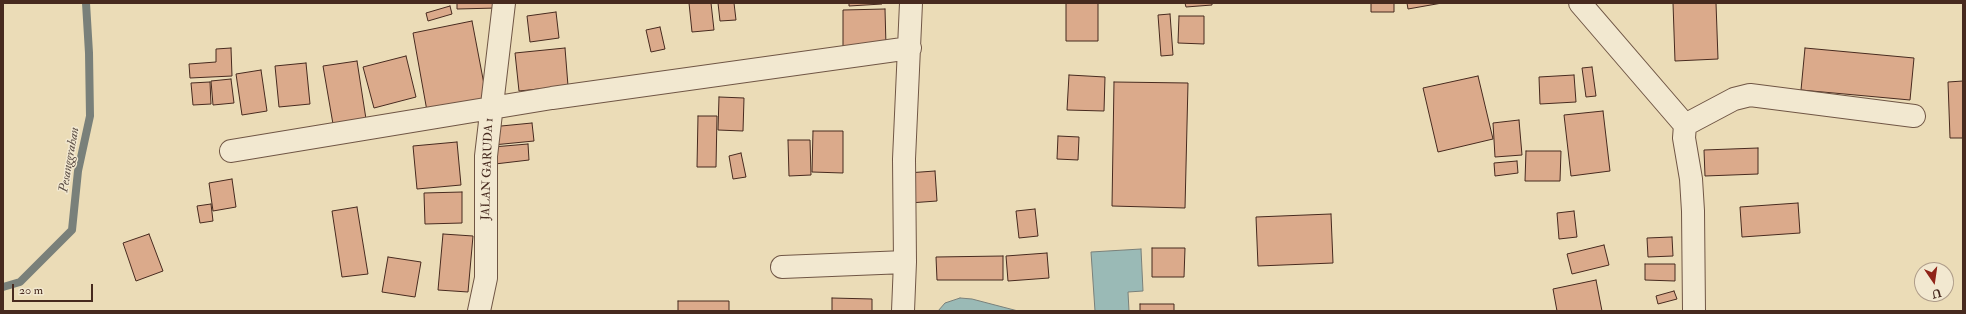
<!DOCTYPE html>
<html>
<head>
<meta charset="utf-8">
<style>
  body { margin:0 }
  #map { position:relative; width:1966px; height:314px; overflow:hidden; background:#ebdcb7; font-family:"IM FELL Double Pica",serif }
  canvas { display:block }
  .frame { position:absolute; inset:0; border:4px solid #472a1f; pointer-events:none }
  .north { position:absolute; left:1914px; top:262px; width:40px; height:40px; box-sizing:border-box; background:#f2e8d0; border:1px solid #ae9c89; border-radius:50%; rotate:167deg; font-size:11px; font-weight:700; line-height:16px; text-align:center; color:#472a1f }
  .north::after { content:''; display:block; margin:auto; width:14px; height:18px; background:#8f2418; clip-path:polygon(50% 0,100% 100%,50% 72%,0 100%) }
  .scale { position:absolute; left:12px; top:284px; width:81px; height:18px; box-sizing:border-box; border:2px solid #472a1f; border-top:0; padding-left:5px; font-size:12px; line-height:14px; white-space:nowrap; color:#472a1f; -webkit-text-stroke:3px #f2e8d0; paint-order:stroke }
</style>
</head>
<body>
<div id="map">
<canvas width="1966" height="314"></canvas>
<div class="frame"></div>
<div class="north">U</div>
<div class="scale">20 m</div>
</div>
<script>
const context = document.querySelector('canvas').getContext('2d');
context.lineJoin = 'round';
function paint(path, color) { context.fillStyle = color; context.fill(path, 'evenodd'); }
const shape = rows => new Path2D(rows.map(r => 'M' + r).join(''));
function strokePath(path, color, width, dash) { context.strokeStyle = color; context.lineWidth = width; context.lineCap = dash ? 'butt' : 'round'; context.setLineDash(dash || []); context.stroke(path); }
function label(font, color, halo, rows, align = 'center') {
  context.font = font + ' "IM FELL Double Pica",serif'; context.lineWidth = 3; context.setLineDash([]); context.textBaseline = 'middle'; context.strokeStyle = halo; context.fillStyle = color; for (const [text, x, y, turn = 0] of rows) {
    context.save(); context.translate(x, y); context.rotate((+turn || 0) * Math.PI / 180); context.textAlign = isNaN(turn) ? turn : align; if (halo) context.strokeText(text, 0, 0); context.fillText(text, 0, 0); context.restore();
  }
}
const water = shape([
  [1141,249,1143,291,1128,292,1129,311,1095,311,1091,252,1141,249],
  [960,298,972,299,1018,311,938,311,945,303,960,298]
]);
paint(water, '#9abab6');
strokePath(water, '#79807a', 1);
strokePath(shape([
  [3,287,20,282,72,230,78,171,90,116,89,53,86,3]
]), '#79807a', 8);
const building = shape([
  [457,3,497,3,497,8,457,9,457,3],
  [689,3,711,3,714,30,692,32,689,3],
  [718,3,734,3,736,20,720,21,718,3],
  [849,3,881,3,882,4,849,6,849,3],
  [1066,3,1098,3,1098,41,1066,41,1066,3],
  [1185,3,1212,3,1212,5,1186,7,1185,3],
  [1371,3,1394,3,1394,12,1371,12,1371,3],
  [1407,3,1442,3,1408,9,1407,3],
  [1673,3,1716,3,1718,59,1675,61,1673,3],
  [450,6,452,14,428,21,426,13,450,6],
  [885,9,886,46,843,47,843,10,885,9],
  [556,12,559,38,530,42,527,16,556,12],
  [1170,14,1173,55,1161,56,1158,15,1170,14],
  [1179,16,1204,16,1204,44,1178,43,1179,16],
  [472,21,487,100,427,111,413,33,472,21],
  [660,27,665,49,651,52,646,30,660,27],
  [231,48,232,76,190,78,189,64,216,62,216,49,231,48],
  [565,48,568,86,519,91,515,53,565,48],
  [1805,48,1914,58,1910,100,1801,90,1805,48],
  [406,56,416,97,374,108,363,67,406,56],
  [357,61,366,119,333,124,323,66,357,61],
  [306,63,310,104,279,107,275,66,306,63],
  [1592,67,1596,96,1586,97,1582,68,1592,67],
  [261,70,267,111,242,115,236,74,261,70],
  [1069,75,1105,77,1104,111,1067,110,1069,75],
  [1574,75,1576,102,1540,104,1539,77,1574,75],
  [1478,76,1493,139,1438,152,1423,88,1478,76],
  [231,79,234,103,213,105,211,81,231,79],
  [1963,81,1963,138,1950,138,1948,82,1963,81],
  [210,82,211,104,193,105,191,83,210,82],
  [1114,82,1188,83,1185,208,1112,206,1114,82],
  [719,97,744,98,743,131,718,130,719,97],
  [1603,111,1610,171,1571,176,1564,115,1603,111],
  [698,116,717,116,716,167,697,167,698,116],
  [1519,120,1522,155,1495,157,1493,123,1519,120],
  [532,123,534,141,493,145,491,127,532,123],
  [813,131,843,131,843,173,812,172,813,131],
  [1058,136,1079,137,1078,160,1057,159,1058,136],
  [788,140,810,140,811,175,789,176,788,140],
  [457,142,461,185,417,189,413,146,457,142],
  [528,144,529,160,495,164,493,147,528,144],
  [1758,148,1758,174,1705,176,1704,150,1758,148],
  [1526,151,1561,151,1560,181,1525,181,1526,151],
  [741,153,746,177,733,179,729,156,741,153],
  [1517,161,1518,173,1495,176,1494,163,1517,161],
  [935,171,937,201,909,203,907,173,935,171],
  [232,179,236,207,213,211,209,183,232,179],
  [462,192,462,223,425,224,424,193,462,192],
  [1798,203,1800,233,1742,237,1740,207,1798,203],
  [211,204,213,221,200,223,197,206,211,204],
  [357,207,368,274,342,277,332,211,357,207],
  [1035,209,1038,236,1019,238,1016,211,1035,209],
  [1574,211,1577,237,1559,239,1557,213,1574,211],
  [1331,214,1333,263,1258,266,1256,217,1331,214],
  [149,234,163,271,136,281,123,243,149,234],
  [443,234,473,236,468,292,438,290,443,234],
  [1672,237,1673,256,1648,257,1647,238,1672,237],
  [1604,245,1609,265,1572,274,1567,254,1604,245],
  [1152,248,1185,248,1184,277,1152,277,1152,248],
  [1047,253,1049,278,1008,281,1006,256,1047,253],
  [1003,256,1003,280,937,280,936,257,1003,256],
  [388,257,421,262,415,297,382,292,388,257],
  [1645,264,1675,264,1675,281,1645,280,1645,264],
  [1596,280,1602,311,1557,311,1553,289,1596,280],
  [1674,291,1677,299,1658,304,1656,296,1674,291],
  [832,298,872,299,872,311,832,311,832,298],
  [678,301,729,301,729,311,678,311,678,301],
  [1140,304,1174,304,1174,311,1140,311,1140,304]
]);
paint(building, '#dbaa8b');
strokePath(building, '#472a1f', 1);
const street = shape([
  [1580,3,1685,125,1684,138,1691,179,1693,211,1694,311],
  [1685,125,1734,99,1750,95,1914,116],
  [231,151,552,98,910,48],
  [782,267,905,262],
  [479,311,486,278,486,156,504,3],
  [903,311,905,262,904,159,911,3]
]);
strokePath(street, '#705645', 24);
strokePath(street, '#f2e8d0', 22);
label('12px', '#472a1f', '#f2e8d0', [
  ["JALAN GARUDA 1",488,169,-88]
]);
label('italic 13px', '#5c4e45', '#f2e8d0', [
  ["Pesanggrahan",70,160,-80]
]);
</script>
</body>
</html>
